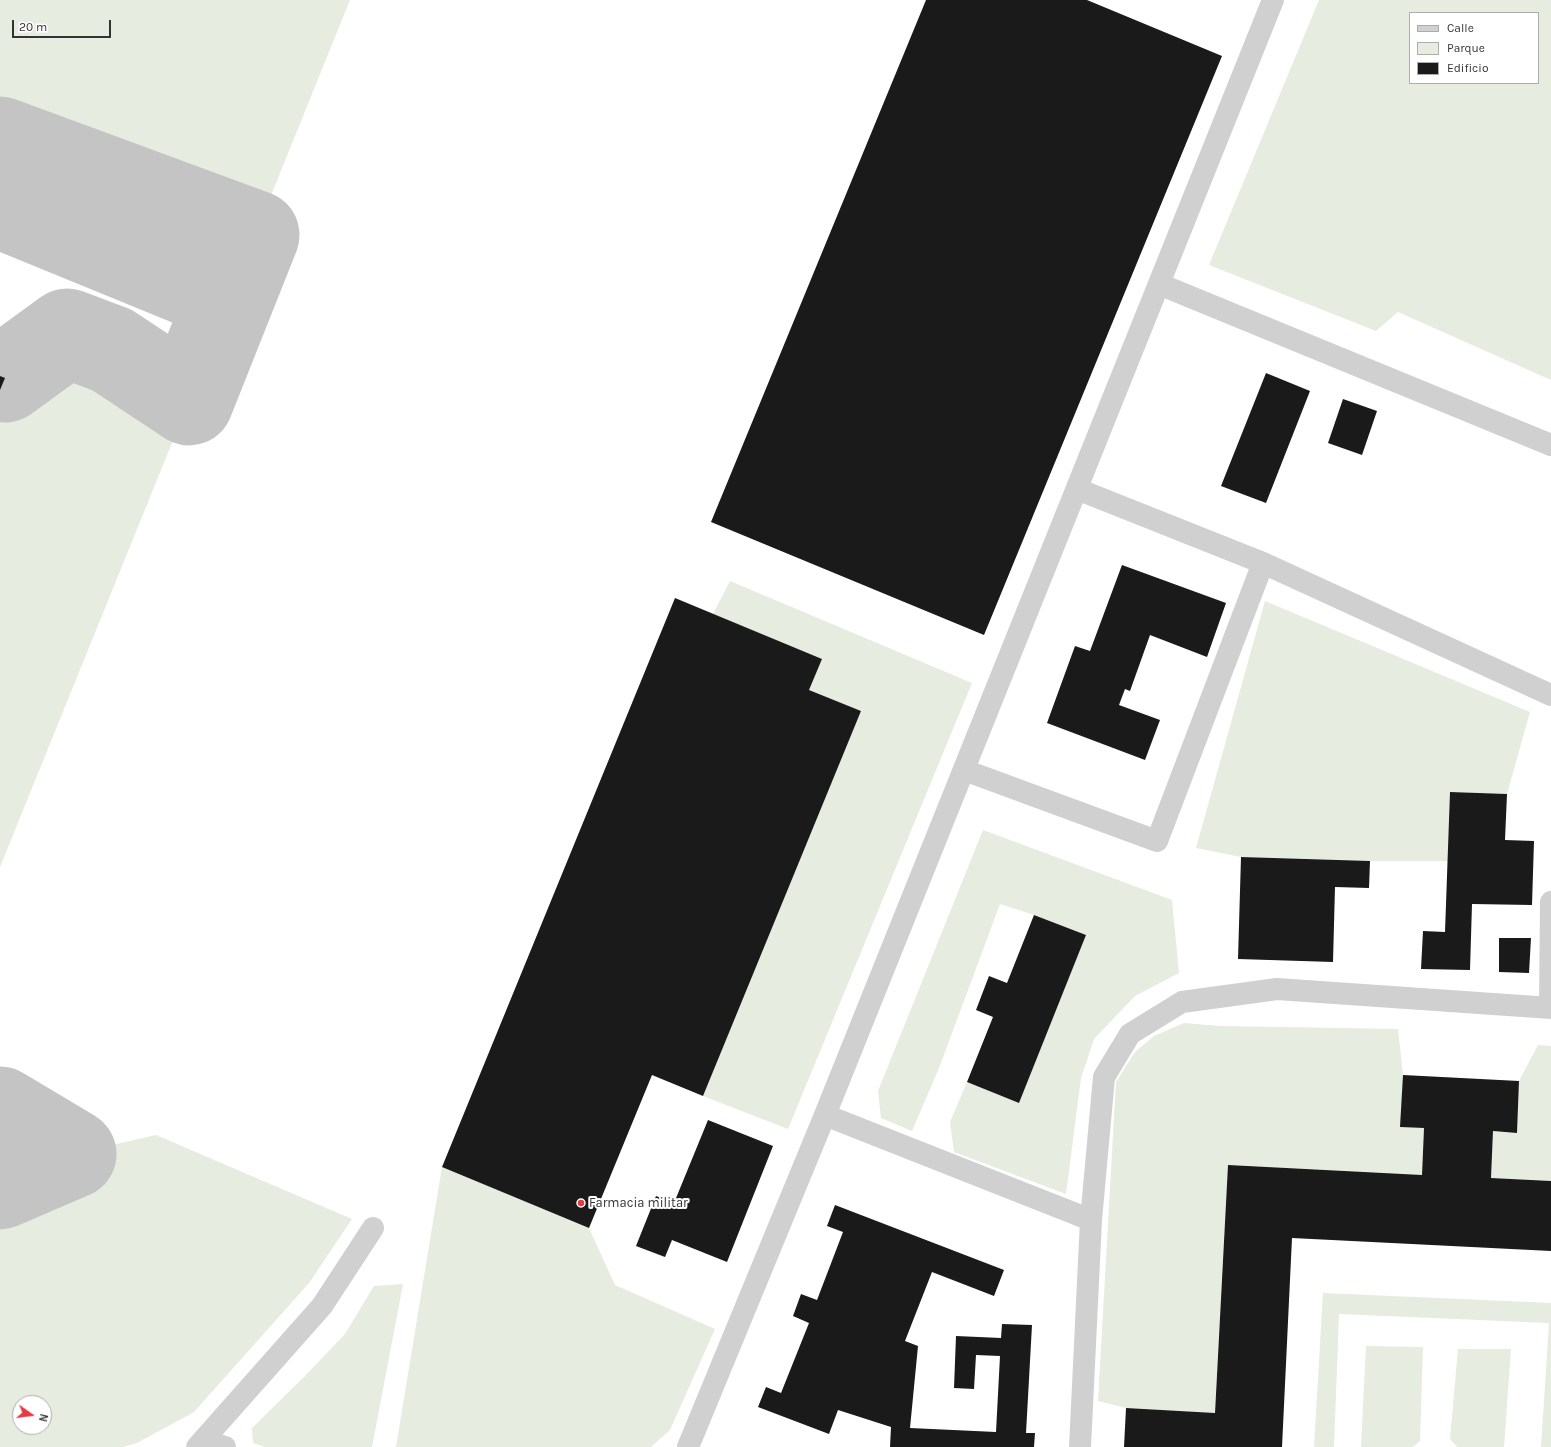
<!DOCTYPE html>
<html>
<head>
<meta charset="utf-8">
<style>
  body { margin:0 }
  #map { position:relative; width:1551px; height:1447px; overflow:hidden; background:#fff; font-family:Karla,sans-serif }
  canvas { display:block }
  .legend { position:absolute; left:1409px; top:12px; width:130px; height:72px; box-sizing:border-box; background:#fff; border:1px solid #adadad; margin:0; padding:5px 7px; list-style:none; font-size:12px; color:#333 }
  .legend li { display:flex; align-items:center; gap:8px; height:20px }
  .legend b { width:20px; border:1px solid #adadad }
  .north { position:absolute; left:12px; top:1395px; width:40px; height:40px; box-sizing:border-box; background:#fff; border:1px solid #adadad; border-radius:50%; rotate:104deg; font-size:11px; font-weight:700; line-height:16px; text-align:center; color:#333 }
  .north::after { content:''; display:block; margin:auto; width:14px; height:18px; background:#e63946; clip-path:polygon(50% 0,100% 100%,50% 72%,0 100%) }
  .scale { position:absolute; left:12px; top:20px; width:99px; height:18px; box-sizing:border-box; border:2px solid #333; border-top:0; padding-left:5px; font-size:12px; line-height:14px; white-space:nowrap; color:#333; -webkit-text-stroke:3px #fff; paint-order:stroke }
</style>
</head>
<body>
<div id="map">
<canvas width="1551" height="1447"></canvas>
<ul class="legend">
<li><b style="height:5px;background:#d0d0d0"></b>Calle</li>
<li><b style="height:11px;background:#e6ecdf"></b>Parque</li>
<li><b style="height:11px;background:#1a1a1a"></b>Edificio</li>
</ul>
<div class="north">N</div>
<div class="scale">20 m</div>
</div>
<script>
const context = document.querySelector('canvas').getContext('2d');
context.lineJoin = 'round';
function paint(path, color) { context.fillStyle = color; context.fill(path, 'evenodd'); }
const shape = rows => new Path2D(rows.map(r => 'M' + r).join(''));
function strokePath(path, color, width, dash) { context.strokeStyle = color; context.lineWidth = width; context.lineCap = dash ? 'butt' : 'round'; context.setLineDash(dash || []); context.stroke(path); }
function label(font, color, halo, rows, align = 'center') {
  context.font = font + ' Karla,sans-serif'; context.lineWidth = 4; context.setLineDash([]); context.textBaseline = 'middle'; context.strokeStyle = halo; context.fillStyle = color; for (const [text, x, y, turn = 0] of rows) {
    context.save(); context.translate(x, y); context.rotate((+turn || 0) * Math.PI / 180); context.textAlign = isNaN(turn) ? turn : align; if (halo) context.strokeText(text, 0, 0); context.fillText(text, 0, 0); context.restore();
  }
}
paint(shape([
  [0,0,350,0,255,235,0,141],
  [1319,0,1551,0,1551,380,1398,312,1376,331,1209,265],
  [1410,13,1538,13,1538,83,1410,83],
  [67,333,112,350,189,401,0,867,0,390,5,378],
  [730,581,972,683,788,1129,703,1096,861,711,809,690,822,659,713,614],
  [1265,601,1530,712,1507,794,1450,792,1448,861,1370,861,1241,857,1196,848],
  [983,830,1172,900,1179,973,1135,996,1094,1039,1081,1078,1066,1194,954,1152,950,1122,967,1082,1019,1103,1086,935,1034,915,1000,904,939,1068,912,1131,881,1118,878,1091],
  [1184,1023,1220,1026,1398,1029,1403,1075,1401,1127,1424,1128,1422,1175,1228,1165,1215,1413,1126,1408,1098,1401,1116,1082,1135,1052,1154,1036],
  [1538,1045,1551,1046,1551,1181,1491,1178,1493,1131,1517,1133,1519,1081],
  [156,1135,352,1219,309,1283,194,1412,137,1443,123,1447,0,1447,0,1185,72,1154],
  [20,1403,44,1403,44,1427,20,1427],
  [442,1167,589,1228,615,1285,715,1329,670,1430,651,1447,396,1447],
  [403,1284,372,1447,265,1447,253,1443,252,1428,306,1375,345,1334,374,1286],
  [1323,1293,1551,1303,1551,1447,1541,1447,1549,1323,1339,1314,1334,1447,1314,1447],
  [1366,1346,1423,1347,1420,1441,1413,1447,1361,1447],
  [1458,1349,1511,1349,1504,1447,1457,1447,1450,1439]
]), '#e6ecdf');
strokePath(shape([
  [0,141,255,235,189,401,112,350,67,333,5,378,0,376],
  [0,204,230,298],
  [0,1111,72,1154,0,1185]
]), '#c4c4c4', 89);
paint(shape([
  [926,0,1087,0,1222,56,984,635,711,522],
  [1266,373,1310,391,1266,503,1221,486],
  [0,376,5,378,0,390],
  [1343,399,1377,411,1362,455,1328,443],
  [1122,565,1226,603,1207,657,1150,635,1130,691,1125,689,1119,705,1160,720,1145,760,1047,723,1075,646,1090,651],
  [675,598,822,659,809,690,861,711,703,1096,652,1075,589,1228,442,1167],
  [1450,792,1507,794,1505,840,1534,841,1532,905,1472,904,1470,970,1421,969,1423,931,1445,932],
  [1241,857,1370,861,1369,888,1335,887,1333,962,1238,959],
  [1034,915,1086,935,1019,1103,967,1082,993,1017,976,1010,989,976,1007,983],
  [1499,938,1531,938,1529,973,1499,972],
  [1403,1075,1519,1081,1517,1133,1493,1131,1491,1178,1551,1181,1551,1251,1292,1238,1282,1447,1124,1447,1126,1408,1215,1413,1228,1165,1422,1175,1424,1128,1400,1127],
  [708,1120,773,1146,727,1262,672,1240,665,1257,636,1246,656,1196,674,1203],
  [835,1205,1004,1270,994,1296,932,1272,905,1341,918,1346,910,1428,996,1432,1000,1356,976,1355,974,1389,954,1388,956,1336,1001,1338,1002,1324,1032,1325,1026,1433,1035,1433,1034,1447,890,1447,891,1427,838,1410,829,1434,758,1407,766,1387,781,1393,809,1323,793,1316,801,1294,817,1300,843,1232,827,1226]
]), '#1a1a1a');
strokePath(shape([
  [1159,284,1551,445],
  [1077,489,1263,563,1551,695],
  [964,770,1157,841,1263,563],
  [1550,1007,1551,902],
  [825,1115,1091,1220],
  [203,1440,225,1447],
  [197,1447,322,1306,373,1228],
  [688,1447,825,1115,1273,0],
  [1080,1447,1091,1220,1104,1077,1130,1034,1182,1002,1277,989,1551,1008]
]), '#d0d0d0', 22);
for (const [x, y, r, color] of [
  [581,1203,4,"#e63946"]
]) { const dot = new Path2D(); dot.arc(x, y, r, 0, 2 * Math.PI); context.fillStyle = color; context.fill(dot); strokePath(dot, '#fff', 1.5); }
label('13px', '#333', '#fff', [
  ["Farmacia militar",589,1203]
], 'left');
</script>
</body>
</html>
